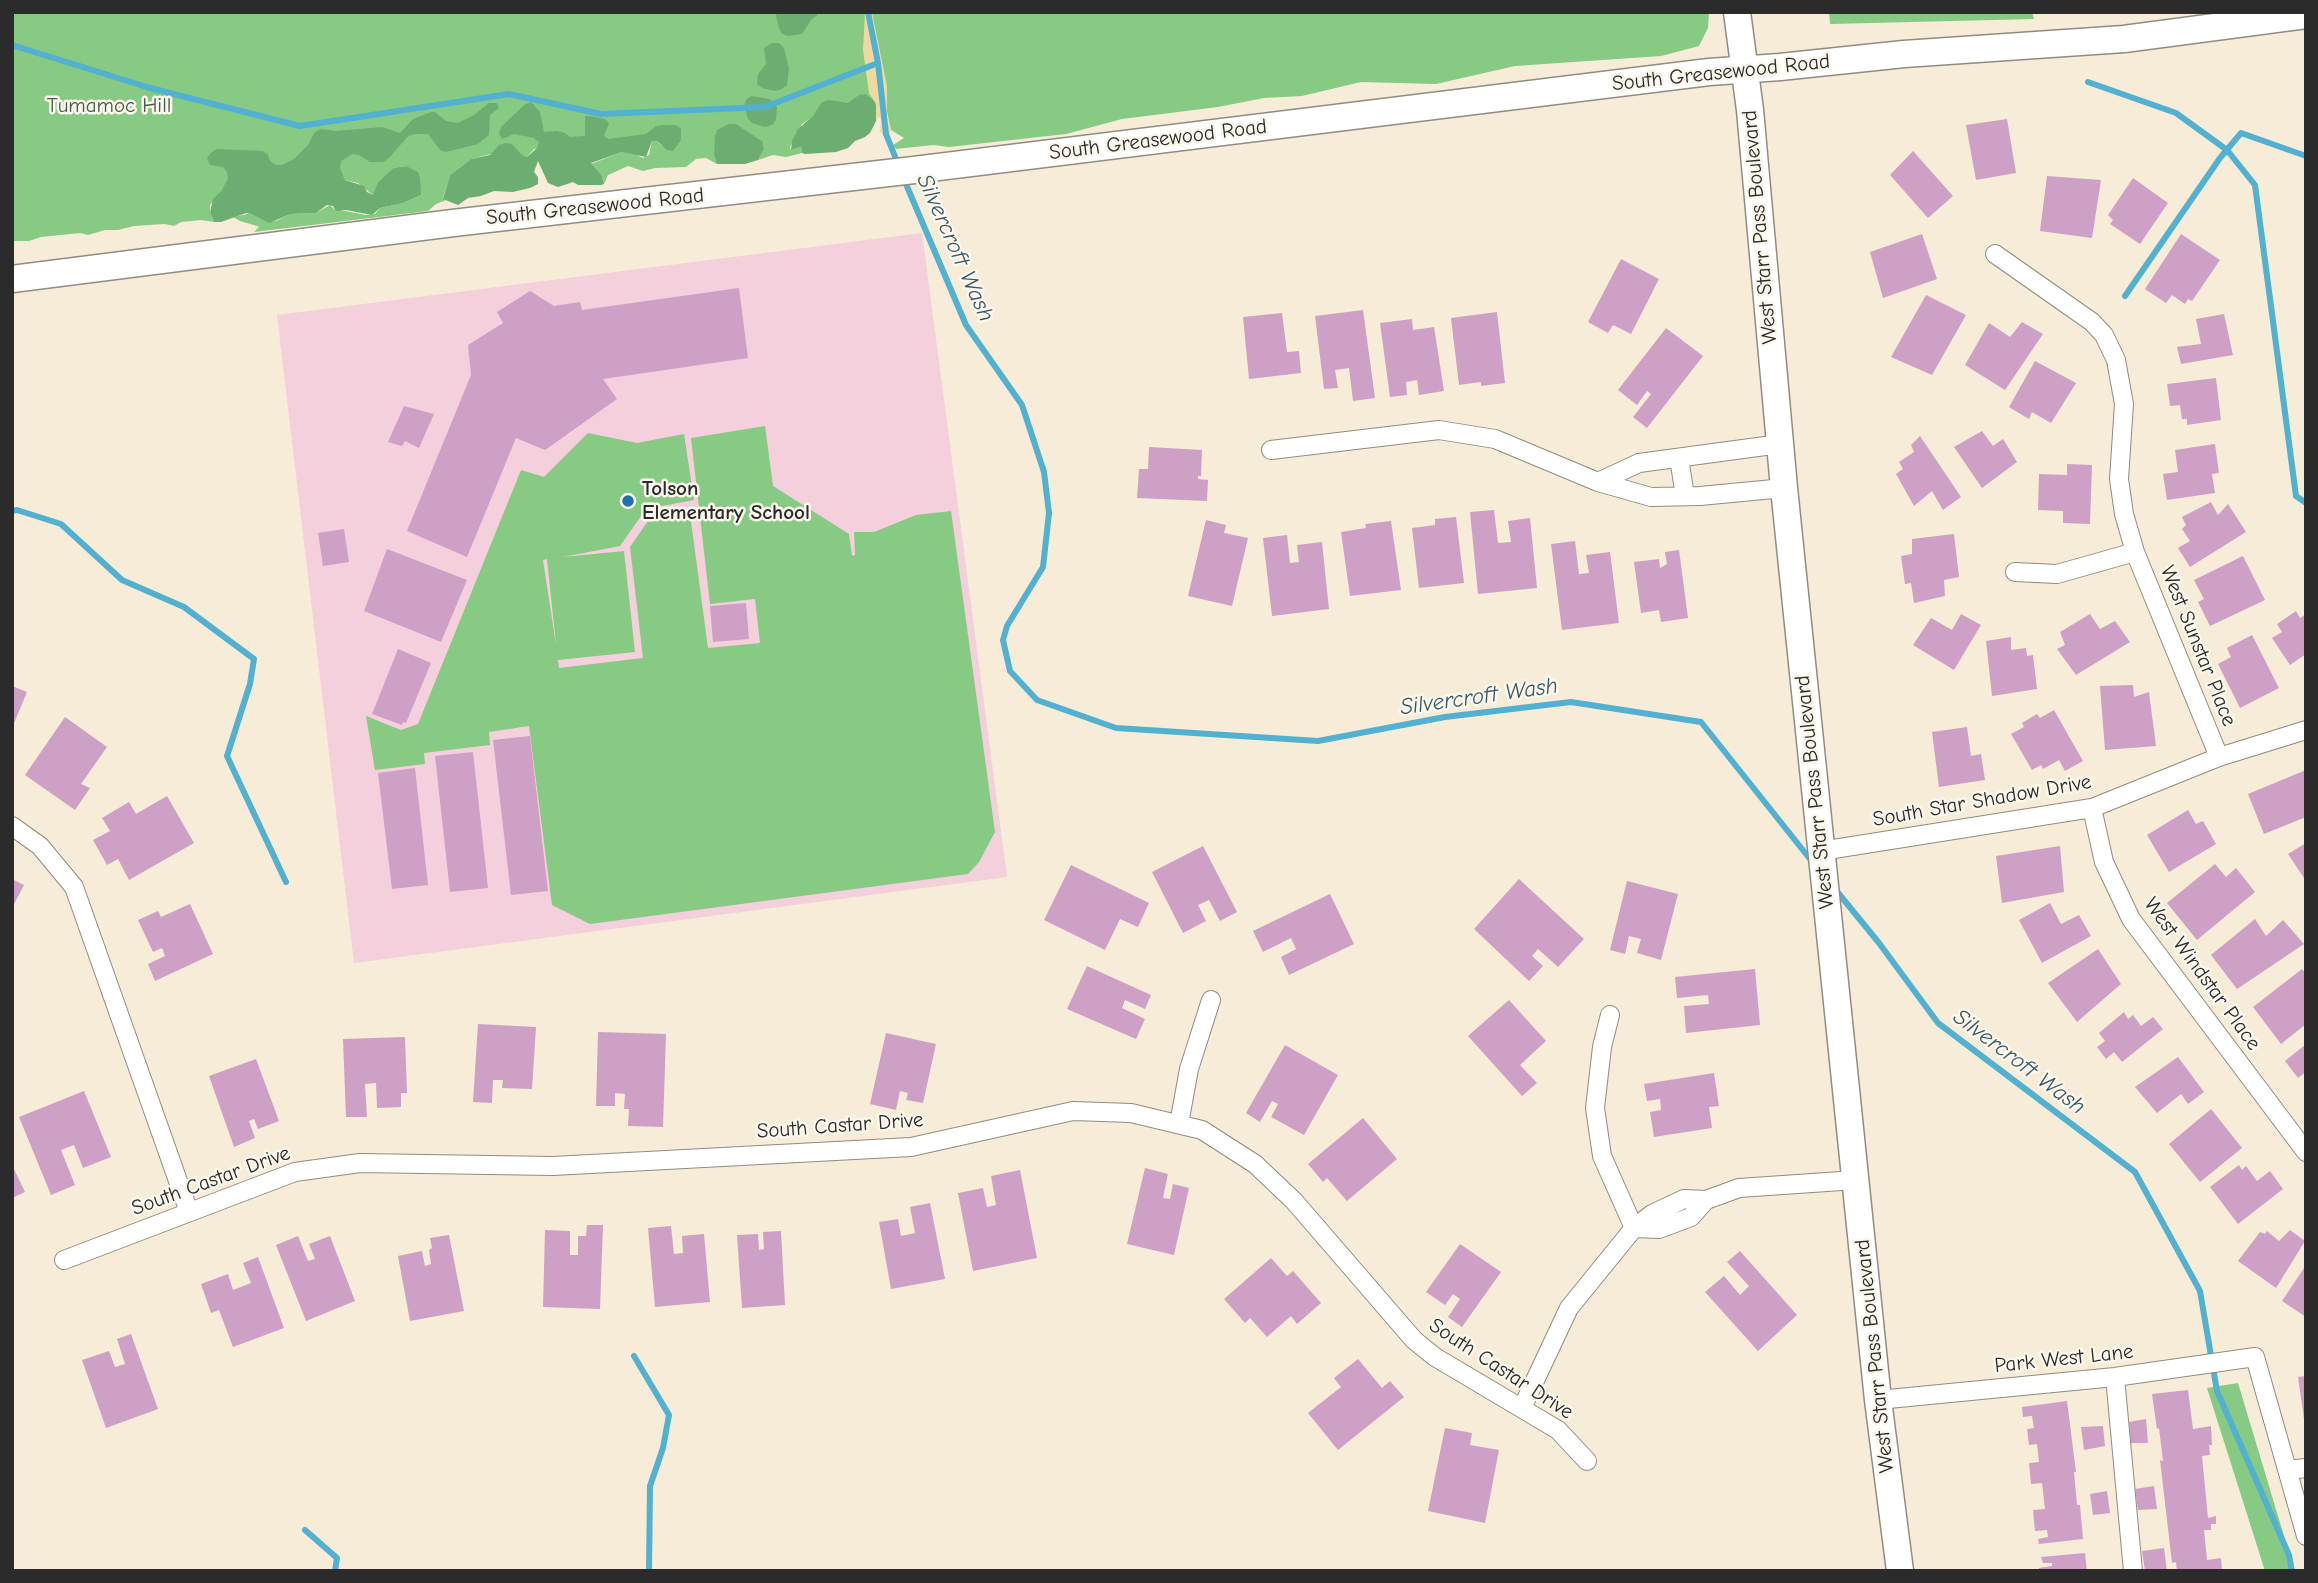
<!DOCTYPE html>
<html>
<head>
<meta charset="utf-8">
<style>
  body { margin:0 }
  #map { position:relative; width:2318px; height:1583px; overflow:hidden; background:#f6ecd7; font-family:"Comic Neue",sans-serif }
  canvas { display:block }
  .frame { position:absolute; inset:0; border:14px solid #2b2b2b; pointer-events:none }
</style>
</head>
<body>
<div id="map">
<canvas width="2318" height="1583"></canvas>
<div class="frame"></div>
</div>
<script>
const context = document.querySelector('canvas').getContext('2d');
context.lineJoin = 'round';
function paint(path, color) { context.fillStyle = color; context.fill(path, 'evenodd'); }
const shape = rows => new Path2D(rows.map(r => 'M' + r).join(''));
function strokePath(path, color, width, dash) { context.strokeStyle = color; context.lineWidth = width; context.lineCap = dash ? 'butt' : 'round'; context.setLineDash(dash || []); context.stroke(path); }
function label(font, color, halo, rows, align = 'center') {
  context.font = font + ' "Comic Neue",sans-serif'; context.lineWidth = 5; context.setLineDash([]); context.textBaseline = 'middle'; context.strokeStyle = halo; context.fillStyle = color; for (const [text, x, y, turn = 0] of rows) {
    context.save(); context.translate(x, y); context.rotate((+turn || 0) * Math.PI / 180); context.textAlign = isNaN(turn) ? turn : align; if (halo) context.strokeText(text, 0, 0); context.fillText(text, 0, 0); context.restore();
  }
}
paint(shape([
  [922,233,1007,877,354,963,277,315]
]), '#f4cfdc');
paint(shape([
  [12,12,1709,12,1709,13,1708,28,1699,46,1661,56,1515,66,1436,84,1361,82,1302,96,1264,98,1218,107,1122,119,1066,134,949,147,933,145,896,149,893,145,904,138,891,130,886,107,814,116,802,124,790,147,791,150,801,147,802,153,786,157,773,155,758,160,764,149,763,142,714,156,717,164,706,158,696,159,686,167,655,168,643,171,628,166,608,175,604,184,602,176,591,164,622,152,633,153,643,158,649,155,652,141,657,141,662,146,681,132,534,149,527,157,521,154,491,154,471,159,450,175,443,198,446,200,436,204,428,211,254,232,259,227,257,226,240,221,233,217,252,213,276,221,291,214,316,213,330,205,334,209,366,215,375,214,380,208,403,203,421,195,406,166,393,168,378,182,374,196,358,183,345,180,341,172,222,190,210,205,210,212,214,222,201,220,181,222,174,226,165,224,134,226,118,230,105,230,88,235,80,233,41,237,29,241,12,241],
  [1829,12,2032,12,2034,19,1830,24],
  [765,426,773,486,849,534,852,556,855,555,854,532,874,532,916,515,951,511,995,832,979,862,968,874,590,924,552,905,529,726,489,732,490,745,424,753,425,764,375,770,366,716,401,730,418,724,521,470,544,477,588,433,637,443,684,434,694,500,646,509,620,546,563,557,624,551,635,652,558,660,559,668,643,658,630,547,650,518,690,514,708,648,760,643,755,599,710,604,691,438],
  [547,559,556,644,556,645,543,560],
  [2238,1383,2281,1526,2294,1571,2265,1571,2207,1388]
]), '#86ca83');
paint(shape([
  [777,12,821,12,811,20,802,34,788,36,782,34,779,28,776,16],
  [772,43,779,43,784,48,789,69,787,85,782,89,775,91,762,88,757,84,758,74,766,64,764,48],
  [865,94,875,101,877,111,876,121,870,133,865,137,855,141,848,148,836,152,805,154,802,153,801,147,791,150,792,141,798,129,813,116,822,102,829,100,848,103,859,95],
  [751,96,770,99,777,107,776,120,772,125,765,127,752,123,748,119,744,106,746,100],
  [531,102,540,112,544,132,557,131,565,133,570,137,585,136,585,116,592,116,605,119,609,123,604,136,608,139,646,134,656,126,663,125,676,125,681,129,681,140,673,151,667,150,657,141,652,141,646,157,622,152,591,163,602,176,604,184,601,185,578,185,573,182,558,187,548,183,538,161,534,172,538,177,538,184,530,188,513,192,494,191,481,196,468,198,458,205,443,199,450,175,471,159,490,155,499,145,506,143,512,144,521,154,527,157,537,148,539,142,534,138,514,134,502,139,499,133,501,127,524,105],
  [489,103,497,103,499,108,490,115,489,135,478,144,446,152,440,150,428,134,415,134,408,136,389,158,383,162,370,162,359,155,352,154,341,161,340,168,345,180,364,186,367,192,373,195,378,182,393,168,406,166,418,172,420,178,421,195,403,203,380,208,372,215,346,210,336,211,333,206,327,205,316,213,291,214,269,223,252,214,246,213,221,222,214,222,210,212,213,199,222,190,228,178,227,172,223,167,210,165,207,158,211,153,216,149,263,151,268,155,270,161,276,165,282,165,294,159,308,145,315,132,321,129,336,131,382,127,400,133,413,119,431,112,435,112,446,121,458,123,474,115],
  [729,124,736,124,763,142,764,149,758,160,745,164,717,164,714,156,715,136,717,130]
]), '#6cae71');
paint(shape([
  [865,12,872,12,887,86,887,116,891,130,889,135,884,137,880,131,881,119,878,117,876,121,876,104,869,93,863,50]
]), '#eeda9e');
strokePath(shape([
  [868,12,878,63,886,134,898,164],
  [12,45,150,88,300,126,509,94,601,114,765,107,878,63],
  [2088,82,2176,113,2227,150,2255,185,2296,496,2306,503],
  [903,177,966,325,1022,405,1044,472,1049,513,1043,567,1007,626,1003,640,1010,671,1037,700,1116,728,1318,741,1445,717,1571,702,1701,722,1814,864],
  [2125,296,2220,158,2241,133,2306,156],
  [12,511,17,510,61,524,122,580,184,607,254,659,250,684,227,756,286,882],
  [1835,889,1879,943,1938,1023,2135,1172,2200,1291,2217,1391,2289,1555,2292,1571],
  [634,1356,669,1415,663,1448,650,1486,649,1571],
  [305,1530,337,1558,335,1571]
]), '#52b0d0', 6);
paint(shape([
  [2007,119,2016,173,1976,180,1966,125],
  [1913,151,1953,196,1928,218,1890,175],
  [2047,176,2101,180,2092,238,2040,231],
  [2133,178,2168,203,2140,244,2110,224,2113,220,2108,215],
  [1922,234,1937,279,1883,298,1870,252],
  [2181,234,2220,260,2192,301,2188,299,2185,304,2172,295,2166,303,2145,289],
  [1621,259,1659,279,1631,334,1613,325,1608,333,1588,322],
  [739,288,748,358,603,379,617,399,545,450,516,438,467,557,407,531,471,375,468,345,503,323,497,312,530,291,554,306,580,302,582,310],
  [1926,295,1966,315,1932,375,1891,357],
  [1363,310,1375,398,1353,401,1349,368,1335,370,1338,388,1324,389,1315,316],
  [1497,312,1505,383,1481,386,1481,382,1459,385,1451,318],
  [1282,313,1287,352,1299,351,1301,373,1249,379,1243,317],
  [2224,314,2233,355,2181,364,2177,347,2201,344,2196,319],
  [1412,319,1413,330,1434,327,1444,391,1419,395,1417,380,1406,382,1407,395,1390,397,1380,323],
  [2022,322,2043,334,2005,390,1965,365,1989,323,2010,337],
  [1666,328,1703,356,1647,428,1633,417,1651,394,1647,391,1637,405,1618,390],
  [2035,361,2076,383,2051,423,2032,412,2029,419,2009,407],
  [2216,378,2221,420,2187,425,2187,419,2182,419,2180,405,2170,406,2167,384],
  [404,406,434,414,419,448,405,441,402,446,388,442],
  [1982,431,1993,446,2003,439,2017,462,1982,488,1954,447],
  [1920,436,1961,497,1943,510,1932,491,1914,506,1896,474,1903,469,1899,462,1914,452,1911,445],
  [2215,444,2219,473,2212,474,2215,493,2167,500,2163,474,2178,472,2175,450],
  [1149,447,1202,450,1201,476,1198,476,1198,479,1208,480,1207,501,1137,498,1139,469,1148,469],
  [2067,464,2092,465,2090,524,2063,523,2063,511,2038,510,2039,474,2067,475],
  [2211,502,2218,515,2228,504,2246,532,2190,567,2178,548,2190,541,2182,529,2186,525,2182,517],
  [1494,510,1498,543,1511,542,1508,521,1530,518,1537,588,1478,594,1470,512],
  [1456,517,1464,583,1419,588,1412,528,1435,525,1435,519],
  [1206,520,1226,525,1224,533,1248,538,1232,606,1188,596],
  [1391,521,1401,590,1350,596,1341,532,1366,528,1365,524],
  [344,529,349,562,323,566,318,533],
  [1954,534,1959,577,1944,580,1945,596,1914,603,1911,583,1905,584,1901,556,1912,554,1912,539],
  [1287,535,1290,563,1299,562,1297,545,1322,542,1329,609,1272,616,1263,538],
  [1575,541,1579,574,1589,573,1586,555,1610,552,1619,623,1562,630,1551,544],
  [387,549,467,580,441,642,364,611],
  [1679,550,1688,618,1661,622,1659,610,1641,613,1634,562,1659,559,1660,568,1667,564,1665,552],
  [2243,556,2265,600,2210,626,2198,602,2204,599,2194,580],
  [746,603,749,639,713,642,710,606],
  [2296,611,2300,618,2306,614,2306,654,2290,665,2272,638,2282,632,2277,624],
  [1961,614,1981,625,1954,670,1913,645,1931,618,1952,630],
  [2090,614,2100,629,2115,621,2130,642,2076,675,2057,649,2065,645,2060,632],
  [2252,635,2279,688,2240,708,2218,664,2231,657,2227,648],
  [2011,637,2011,650,2026,648,2027,656,2033,655,2037,689,1992,696,1986,641],
  [398,649,431,663,406,723,403,722,402,725,372,714],
  [2133,685,2134,697,2149,692,2156,746,2105,750,2100,686],
  [12,686,27,692,12,728],
  [2054,710,2083,761,2065,771,2059,760,2043,769,2041,765,2032,770,2011,734,2024,727,2022,723,2037,714,2040,718],
  [65,717,107,747,81,784,90,788,75,810,25,775],
  [1967,727,1971,756,1981,754,1985,780,1939,787,1932,732],
  [530,736,548,891,511,895,493,740],
  [473,752,488,888,450,892,435,756],
  [415,768,428,885,392,889,378,773],
  [2306,770,2306,817,2264,834,2248,794],
  [167,796,194,843,129,880,118,859,107,865,93,840,110,831,102,818,129,802,136,814],
  [2188,810,2196,824,2203,821,2216,844,2169,872,2147,835],
  [2306,843,2306,881,2288,854],
  [1203,846,1237,912,1220,921,1209,900,1198,905,1206,921,1183,933,1152,872],
  [2060,846,2064,892,2002,903,1996,856],
  [2215,864,2226,877,2236,868,2255,892,2197,940,2167,903],
  [1071,865,1149,903,1138,927,1120,919,1105,950,1044,920],
  [12,879,24,885,12,908],
  [1519,879,1584,939,1558,967,1538,949,1532,956,1543,966,1529,981,1474,929],
  [1627,881,1678,894,1661,960,1637,953,1641,939,1629,936,1625,954,1610,950],
  [1330,894,1354,944,1289,975,1281,957,1296,949,1291,938,1263,952,1253,931],
  [2050,903,2061,924,2079,915,2091,936,2042,963,2019,920],
  [190,904,213,954,155,981,148,964,165,956,162,948,153,952,138,920,158,911,161,917],
  [2255,919,2266,936,2283,920,2304,944,2237,989,2211,955],
  [2098,949,2121,984,2077,1022,2048,983],
  [1087,966,1151,995,1145,1009,1125,1000,1122,1008,1145,1019,1136,1039,1067,1009],
  [1755,969,1760,1025,1686,1033,1684,1006,1709,1004,1708,995,1677,998,1675,977],
  [2302,969,2306,974,2306,1024,2281,1044,2253,1007],
  [1509,1000,1546,1041,1520,1065,1537,1083,1522,1096,1468,1036],
  [2124,1012,2128,1019,2133,1015,2141,1026,2153,1017,2163,1029,2122,1062,2114,1052,2106,1059,2097,1047,2105,1041,2099,1033],
  [478,1024,536,1027,532,1089,502,1088,503,1080,493,1080,492,1103,473,1102],
  [598,1032,666,1034,663,1127,628,1126,629,1109,624,1109,625,1094,615,1093,615,1106,596,1106],
  [886,1033,936,1044,923,1103,906,1100,908,1093,900,1091,896,1110,870,1104],
  [405,1037,407,1093,401,1093,401,1107,377,1108,376,1083,365,1084,367,1117,346,1117,343,1039],
  [2306,1044,2306,1072,2298,1078,2285,1061],
  [1285,1045,1338,1075,1304,1135,1271,1117,1278,1104,1272,1101,1260,1122,1246,1113],
  [2178,1057,2204,1092,2188,1104,2181,1094,2157,1113,2135,1087],
  [256,1059,279,1121,258,1129,254,1119,249,1121,255,1138,234,1147,209,1076],
  [1714,1073,1719,1106,1709,1107,1712,1128,1654,1137,1650,1112,1661,1110,1660,1099,1647,1101,1644,1084],
  [84,1091,111,1157,83,1168,74,1145,61,1150,75,1185,51,1195,19,1117],
  [2211,1109,2242,1148,2200,1182,2169,1144],
  [1363,1118,1397,1159,1347,1201,1327,1178,1323,1182,1308,1164],
  [12,1165,25,1192,12,1198],
  [2239,1165,2242,1170,2246,1166,2257,1181,2270,1171,2283,1189,2238,1224,2210,1187],
  [1145,1168,1168,1174,1163,1198,1170,1199,1173,1184,1189,1188,1174,1255,1127,1244],
  [1020,1170,1037,1258,973,1271,958,1193,983,1188,987,1207,996,1205,991,1176],
  [930,1203,945,1279,891,1289,879,1222,898,1219,901,1236,915,1233,910,1207],
  [587,1225,603,1225,600,1309,543,1307,545,1230,570,1231,570,1255,578,1255,578,1236,586,1236],
  [671,1226,674,1254,683,1253,682,1236,704,1234,710,1302,655,1307,648,1228],
  [2290,1230,2305,1241,2276,1288,2238,1261,2260,1232,2265,1234,2267,1231,2279,1241],
  [781,1231,785,1305,742,1308,737,1235,758,1234,759,1250,764,1249,763,1232],
  [449,1235,464,1311,410,1321,398,1256,422,1251,425,1266,431,1264,429,1250,432,1248,430,1238],
  [298,1236,308,1261,315,1259,309,1244,330,1236,355,1301,306,1321,276,1245],
  [1460,1244,1501,1272,1462,1327,1448,1317,1460,1299,1453,1294,1445,1305,1426,1292],
  [1740,1251,1797,1315,1758,1351,1705,1292,1724,1276,1740,1295,1749,1286,1727,1262],
  [258,1257,284,1328,233,1347,219,1310,211,1313,201,1284,228,1274,233,1290,251,1283,243,1263],
  [1271,1258,1287,1276,1293,1271,1321,1303,1297,1324,1291,1316,1267,1337,1250,1318,1245,1323,1224,1299],
  [2306,1265,2306,1317,2282,1301],
  [131,1334,158,1409,106,1428,82,1360,109,1351,115,1367,125,1364,117,1339],
  [1358,1359,1382,1388,1390,1381,1404,1397,1338,1450,1308,1413,1341,1387,1334,1378],
  [2306,1376,2306,1419,2304,1419,2298,1377],
  [2188,1390,2193,1429,2211,1426,2212,1445,2209,1445,2210,1455,2202,1456,2208,1518,2216,1516,2216,1524,2211,1524,2211,1530,2204,1530,2207,1560,2221,1558,2222,1570,2177,1571,2176,1562,2172,1563,2160,1460,2163,1461,2159,1428,2157,1429,2152,1394],
  [2067,1401,2076,1472,2074,1472,2077,1505,2080,1505,2083,1539,2039,1544,2038,1539,2048,1537,2047,1530,2035,1531,2033,1510,2045,1509,2042,1483,2031,1484,2029,1463,2039,1462,2037,1444,2029,1445,2027,1429,2034,1428,2032,1416,2023,1417,2022,1407],
  [2146,1419,2148,1443,2131,1443,2129,1422],
  [2103,1426,2105,1446,2084,1450,2081,1427],
  [1445,1428,1472,1433,1470,1445,1499,1450,1485,1523,1428,1511],
  [2154,1486,2157,1509,2138,1510,2135,1489],
  [2107,1491,2110,1513,2093,1515,2090,1494],
  [2164,1548,2167,1571,2145,1571,2142,1551],
  [2085,1553,2087,1571,2039,1571,2039,1568,2052,1566,2052,1563,2043,1563,2041,1557]
]), '#cea0c6');
const street = shape([
  [1995,254,2092,322,2104,335,2116,360,2124,404,2119,479,2124,514,2135,552,2219,757],
  [1780,444,1639,463,1598,482,1651,497,1700,496,1784,488],
  [1271,450,1439,430,1495,439,1598,482],
  [1679,458,1685,496],
  [2015,572,2057,574,2135,552],
  [2092,808,2104,862,2131,919,2306,1152],
  [12,826,40,846,74,887,189,1212],
  [1821,851,2092,808,2219,757,2306,730],
  [1179,1124,1189,1069,1211,1000],
  [1706,1200,1691,1217,1659,1229,1634,1228,1652,1214,1684,1199,1706,1200,1739,1188,1856,1180],
  [64,1260,295,1172,360,1163,553,1166,911,1147,1073,1111,1131,1113,1202,1130,1255,1164,1294,1201,1414,1340,1435,1357,1558,1430,1587,1461],
  [2115,1377,2133,1571],
  [1878,1400,2115,1377,2255,1357,2306,1536],
  [1522,1408,1569,1308,1634,1228,1602,1156,1595,1108,1602,1047,1610,1015],
  [2287,1470,2306,1468]
]);
const secondary = shape([
  [1737,12,1750,110,1784,488,1878,1400,1900,1571],
  [12,279,453,223,914,170,1709,72,1780,67,1904,54,2124,39,2306,15]
]);
strokePath(street, '#908c81', 20);
strokePath(secondary, '#908c81', 29);
strokePath(street, '#fff', 18);
strokePath(secondary, '#fff', 26);
for (const [x, y, r, color] of [
  [628,501,7,"#1f6fb2"]
]) { const dot = new Path2D(); dot.arc(x, y, r, 0, 2 * Math.PI); context.fillStyle = color; context.fill(dot); strokePath(dot, '#fbf7ec', 2.5); }
label('21px', '#2b2b2b', '#fbf7ec', [
  ["South Greasewood Road",1721,73,-6],
  ["South Greasewood Road",1158,140,-7],
  ["South Greasewood Road",595,207,-6],
  ["West Starr Pass Boulevard",1760,227,-95],
  ["West Sunstar Place",2198,646,68],
  ["West Starr Pass Boulevard",1815,792,-96],
  ["South Star Shadow Drive",1982,801,-10],
  ["West Windstar Place",2202,974,54],
  ["South Castar Drive",840,1126,-4],
  ["South Castar Drive",211,1181,-20],
  ["West Starr Pass Boulevard",1875,1356,-96],
  ["Park West Lane",2064,1359,-6],
  ["South Castar Drive",1501,1369,33]
]);
label('21px', '#465b45', '#fbf7ec', [
  ["Tumamoc Hill",109,106]
]);
label('bold 21px', '#2b2b2b', '#fbf7ec', [
  ["Tolson",642,489],
  ["Elementary School",642,513]
], 'left');
label('italic 23px', '#395a65', '#fbf7ec', [
  ["Silvercroft Wash",955,248,66],
  ["Silvercroft Wash",1479,697,-8],
  ["Silvercroft Wash",2019,1062,37]
]);
</script>
</body>
</html>
